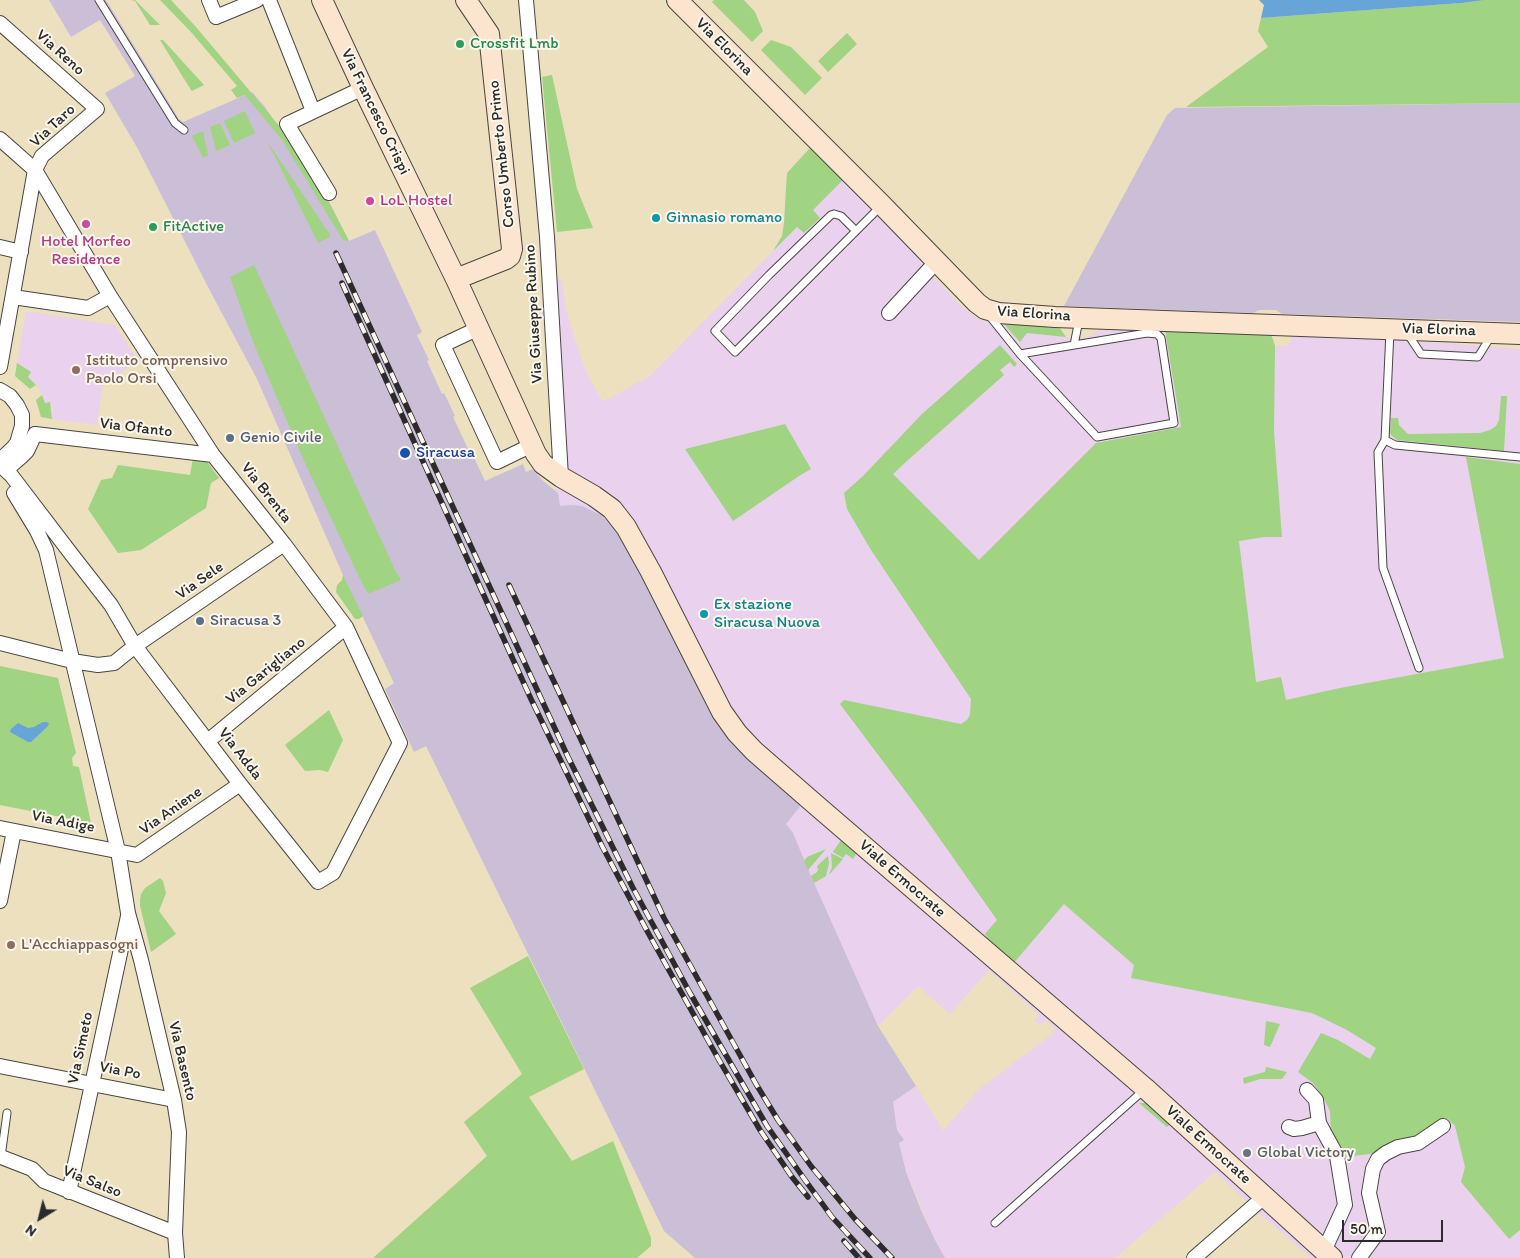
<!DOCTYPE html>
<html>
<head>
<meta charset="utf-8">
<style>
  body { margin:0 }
  #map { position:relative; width:1520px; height:1258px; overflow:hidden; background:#ece0be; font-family:Itim,sans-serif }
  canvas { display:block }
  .north { position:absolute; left:15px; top:1193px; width:50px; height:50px; -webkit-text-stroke:4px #fbf7ec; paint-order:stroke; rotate:216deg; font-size:14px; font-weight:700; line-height:20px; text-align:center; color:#2b2b2b }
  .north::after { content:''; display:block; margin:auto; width:18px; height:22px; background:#2b2b2b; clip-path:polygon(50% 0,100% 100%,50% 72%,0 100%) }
  .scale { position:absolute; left:1342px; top:1220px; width:101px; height:22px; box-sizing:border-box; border:2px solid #2b2b2b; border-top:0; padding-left:6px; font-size:15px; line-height:18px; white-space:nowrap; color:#2b2b2b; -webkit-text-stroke:4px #fbf7ec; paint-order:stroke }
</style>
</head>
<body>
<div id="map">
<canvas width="1520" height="1258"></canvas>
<div class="north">N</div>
<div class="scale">50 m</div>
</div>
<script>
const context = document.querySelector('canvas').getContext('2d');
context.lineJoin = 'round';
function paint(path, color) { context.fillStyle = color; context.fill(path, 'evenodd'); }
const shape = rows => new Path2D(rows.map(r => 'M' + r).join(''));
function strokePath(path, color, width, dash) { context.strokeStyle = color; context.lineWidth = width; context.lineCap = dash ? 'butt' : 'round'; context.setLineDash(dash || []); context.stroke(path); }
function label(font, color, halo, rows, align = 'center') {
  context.font = font + ' Itim,sans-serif'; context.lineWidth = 4; context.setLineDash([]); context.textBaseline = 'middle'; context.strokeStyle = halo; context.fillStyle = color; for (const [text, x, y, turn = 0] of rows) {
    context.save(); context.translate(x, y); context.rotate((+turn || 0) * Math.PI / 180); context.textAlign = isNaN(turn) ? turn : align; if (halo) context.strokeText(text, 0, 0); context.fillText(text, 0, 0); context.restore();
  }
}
paint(shape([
  [811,147,888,223,925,265,931,274,959,304,975,317,982,321,1057,324,1066,337,1086,338,1105,327,1271,334,1275,346,1287,346,1291,341,1291,335,1429,342,1520,349,1520,1258,1311,1258,1260,1214,1215,1172,1115,1258,945,1258,935,1240,906,1172,899,1143,904,1140,897,1130,893,1102,916,1086,943,1131,978,1090,1055,1032,1053,1030,1055,1028,1046,1020,1040,1025,1035,1020,1039,1015,989,970,950,1014,918,986,878,1026,811,876,793,833,786,824,802,804,728,739,715,716,571,505,560,507,558,493,555,491,561,477,567,453,555,279,561,278,567,314,584,367,592,383,603,402,650,376,773,251,782,236,784,223,787,173],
  [26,311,115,325,138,361,103,384,97,425,52,419,52,409,49,402,45,403,39,388,28,377,24,367,17,363]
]), '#ead1ed');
paint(shape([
  [49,0,106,0,179,119,183,122,252,92,265,107,330,204,349,241,375,230,422,332,417,335,429,360,427,361,442,394,444,393,447,399,455,416,453,417,462,436,468,449,470,449,485,481,523,464,526,472,533,469,542,480,558,493,560,506,571,505,582,506,601,515,618,531,728,739,802,804,786,824,793,833,811,876,878,1026,916,1086,893,1102,897,1130,904,1140,899,1143,906,1172,921,1210,935,1240,945,1258,695,1258,664,1231,426,746,414,752,385,689,394,683,343,575,257,379,209,289,138,149,105,93,135,76,100,20,71,37],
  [1520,103,1520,322,1282,314,1276,310,1259,310,1253,313,1064,306,1167,115,1175,108]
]), '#cabfd7');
paint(shape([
  [131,0,135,0,160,25,150,25,135,1],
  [160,0,171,0,196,27,281,128,291,140,330,204,349,241,343,240,282,140,245,95,237,98,231,90,237,86,191,32],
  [714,0,744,0,755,12,763,31,752,42,712,2],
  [1485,0,1520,0,1520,103,1186,107,1268,47,1258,31,1261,18,1462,3],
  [847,33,857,44,828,72,818,61],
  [160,40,163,40,204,85,192,91,191,90],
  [771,40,791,47,822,78,805,95,761,50],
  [552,75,577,189,593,228,557,232,542,77],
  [245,111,255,133,234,143,224,121],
  [220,123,230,145,216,151,210,127],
  [203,131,208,155,203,158,192,136],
  [267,141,331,236,318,243],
  [811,147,843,180,813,210,820,218,804,233,797,227,773,251,782,236,784,223,787,173],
  [254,265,395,570,401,580,368,594,360,579,305,463,256,349,245,320,230,277],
  [1003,323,1057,324,1066,337,1027,333,1020,342],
  [1165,330,1271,334,1275,346,1274,432,1282,537,1264,537,1239,541,1256,682,1281,677,1286,700,1340,688,1504,658,1466,457,1520,464,1520,1230,1509,1239,1461,1182,1465,1167,1455,1126,1448,1119,1417,1139,1379,1150,1370,1154,1343,1157,1331,1133,1330,1111,1322,1095,1313,1083,1298,1072,1321,1033,1338,1040,1370,1059,1376,1048,1347,1030,1312,1013,1131,978,1134,965,1064,904,1012,965,990,942,985,934,997,920,921,812,840,704,844,700,961,724,967,720,970,715,971,699,871,550,847,509,844,493,863,476,922,414,1000,345,1017,364,1014,367,1010,362,1000,370,1004,375,908,460,893,474,979,560,1096,443,1181,427],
  [17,363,31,372,28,377,36,385,30,389,15,376],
  [42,395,45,403,50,402,52,419,41,417,36,400],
  [1501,396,1507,396,1504,451,1397,440,1390,434,1391,418,1398,418,1399,425,1408,434,1480,433,1490,430,1496,426,1499,420],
  [785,424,811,469,799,476,733,521,685,449],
  [193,458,206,460,219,478,211,483,206,508,141,550,118,553,88,509,101,480,112,478,118,465,190,475],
  [343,575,363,616,359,619,355,619,336,592,337,585,342,580],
  [0,666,58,678,76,753,72,758,73,766,79,767,91,823,0,805],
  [329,710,343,740,328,772,320,770,305,771,285,745],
  [841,840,856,854,853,859,846,854,843,858,833,852],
  [826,849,808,870,804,861,807,857],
  [831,853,843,859,829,875,832,867],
  [828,856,829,863,826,876,814,883,811,876,817,872,818,870,817,866],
  [160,878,163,881,166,893,159,911,176,934,151,952,140,906,140,900,141,894,145,888],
  [528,956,584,1069,529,1097,572,1161,613,1141,651,1238,651,1246,637,1258,373,1258,487,1156,464,1122,522,1074,470,988],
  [1266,1021,1280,1024,1270,1047,1264,1045],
  [1266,1067,1287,1072,1282,1079,1260,1079,1244,1084,1243,1078,1265,1072],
  [1139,1103,1147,1103,1170,1124,1167,1127]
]), '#a0d382');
paint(shape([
  [1259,0,1485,0,1462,3,1261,18,1264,5],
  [43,722,47,722,49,724,48,726,31,742,28,742,10,732,11,729,18,723,28,728,34,727]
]), '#67a5d9');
const lane = shape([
  [99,0,175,123,184,130],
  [834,214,841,216,856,231,735,352,715,331,769,275,831,215,834,214],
  [856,231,882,205],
  [988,314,1020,354,1097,437,1174,423,1161,338,1157,334,1147,333,1020,354],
  [1390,331,1385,440,1378,452,1383,568,1419,668],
  [1407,333,1421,354,1478,357,1491,336],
  [1074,345,1079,320],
  [1385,440,1395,445,1520,457],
  [1,1157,7,1113],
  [995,1223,1145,1089]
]);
const street = shape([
  [209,0,216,17,257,0],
  [269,0,313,111],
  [526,0,547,237,561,477],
  [0,23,97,109,42,156,35,170,0,367],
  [0,139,35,170,110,296,213,455,284,544,346,627,400,743,333,873,318,882,240,784,135,646,111,605,72,555,11,475,0,465],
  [329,193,287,124,363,88],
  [0,247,21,252],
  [13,297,88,308,110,296],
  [889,313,936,262],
  [479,328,443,345,497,462,532,445],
  [0,390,10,396,17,405,22,415,22,426,17,443,12,449,0,460],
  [6,470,21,457,27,451,35,434,213,455],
  [14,493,37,531,46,550,118,851,128,913,141,960,174,1100,179,1132,175,1233,177,1258],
  [0,643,72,661,98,665,114,663,135,646,284,544],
  [208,741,346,627],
  [0,828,137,855,240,784],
  [0,901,14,831],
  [0,1066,174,1100],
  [1307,1090,1316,1100,1319,1123,1337,1156,1345,1205,1324,1251],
  [1289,1127,1294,1129,1302,1128,1319,1123],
  [1,1157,32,1169,44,1181,175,1233],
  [69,1192,128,916],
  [1194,1258,1264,1197],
  [1359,1258,1378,1232,1369,1193,1373,1169,1378,1159,1386,1153,1398,1147,1418,1143,1443,1126]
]);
const secondary = shape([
  [322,0,363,88,456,279,536,454,543,464,561,477,594,496,612,509,626,527,651,572,722,712,737,733,754,751,816,805,1145,1088,1332,1258],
  [677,0,882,205,977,303,985,309,999,313,1055,317,1520,334],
  [456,279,506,259,510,256,512,249,489,34,466,0]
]);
strokePath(lane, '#484641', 9);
strokePath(street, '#484641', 16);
strokePath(secondary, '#484641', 22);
strokePath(lane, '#fff', 7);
strokePath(street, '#fff', 14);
strokePath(secondary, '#fce5cf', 20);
const rail = shape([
  [336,253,568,757,633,888,690,993,767,1126,805,1180,832,1217,870,1258],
  [342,283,531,699,602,846,646,929,719,1060,760,1130,792,1177,808,1197],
  [509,585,664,918,756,1084,778,1120,811,1166,855,1219,892,1258],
  [844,1241,859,1258]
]);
strokePath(rail, '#2b2b2b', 5.5);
strokePath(rail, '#fbf7ec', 4, [11]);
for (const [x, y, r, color] of [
  [460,44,5,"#2e9e5b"],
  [370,201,5,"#d1479c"],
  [656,218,5,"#0f9aa8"],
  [86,224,5,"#d1479c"],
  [153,227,5,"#2e9e5b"],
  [76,370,5,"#8d6e63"],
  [230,438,5,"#5c6f8a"],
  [405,453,6,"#1a4fb4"],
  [704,614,5,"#0f9aa8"],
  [200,621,5,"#5c6f8a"],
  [11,945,5,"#8d6e63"],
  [1247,1153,5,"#6b7280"]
]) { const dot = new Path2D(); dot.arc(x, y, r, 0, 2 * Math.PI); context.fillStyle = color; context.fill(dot); strokePath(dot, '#fbf7ec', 2); }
label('16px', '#27864d', '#fbf7ec', [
  ["Crossfit Lmb",470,44],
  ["FitActive",163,227]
], 'left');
label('16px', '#2b2b2b', '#fbf7ec', [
  ["Via Elorina",724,47,45],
  ["Via Reno",60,53,42],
  ["Via Francesco Crispi",375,112,64],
  ["Via Taro",53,126,-43],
  ["Corso Umberto Primo",502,154,-96],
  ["Via Giuseppe Rubino",534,314,-93],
  ["Via Elorina",1034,314,4],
  ["Via Elorina",1439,330,2],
  ["Via Ofanto",136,428,7],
  ["Via Brenta",266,493,52],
  ["Via Sele",200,581,-35],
  ["Via Garigliano",266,671,-39],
  ["Via Adda",240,754,52],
  ["Via Aniene",171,811,-35],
  ["Via Adige",63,822,11],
  ["Viale Ermocrate",902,879,41],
  ["Via Simeto",81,1048,-78],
  ["Via Basento",182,1061,77],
  ["Via Po",120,1071,11],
  ["Viale Ermocrate",1208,1145,42],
  ["Via Salso",92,1182,22]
]);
label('16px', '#b23c85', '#fbf7ec', [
  ["LoL Hostel",380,201],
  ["Hotel Morfeo",86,242,"center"],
  ["Residence",86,260,"center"]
], 'left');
label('16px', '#0d838f', '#fbf7ec', [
  ["Ginnasio romano",666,218],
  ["Ex stazione",714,605],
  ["Siracusa Nuova",714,623]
], 'left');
label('16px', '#785e54', '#fbf7ec', [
  ["Istituto comprensivo",86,361],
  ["Paolo Orsi",86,379],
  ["L'Acchiappasogni",21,945]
], 'left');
label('16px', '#4e5e75', '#fbf7ec', [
  ["Genio Civile",240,438],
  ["Siracusa 3",210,621]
], 'left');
label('16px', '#164399', '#fbf7ec', [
  ["Siracusa",416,453]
], 'left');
label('16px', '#5b616d', '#fbf7ec', [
  ["Global Victory",1257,1153]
], 'left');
</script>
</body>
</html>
